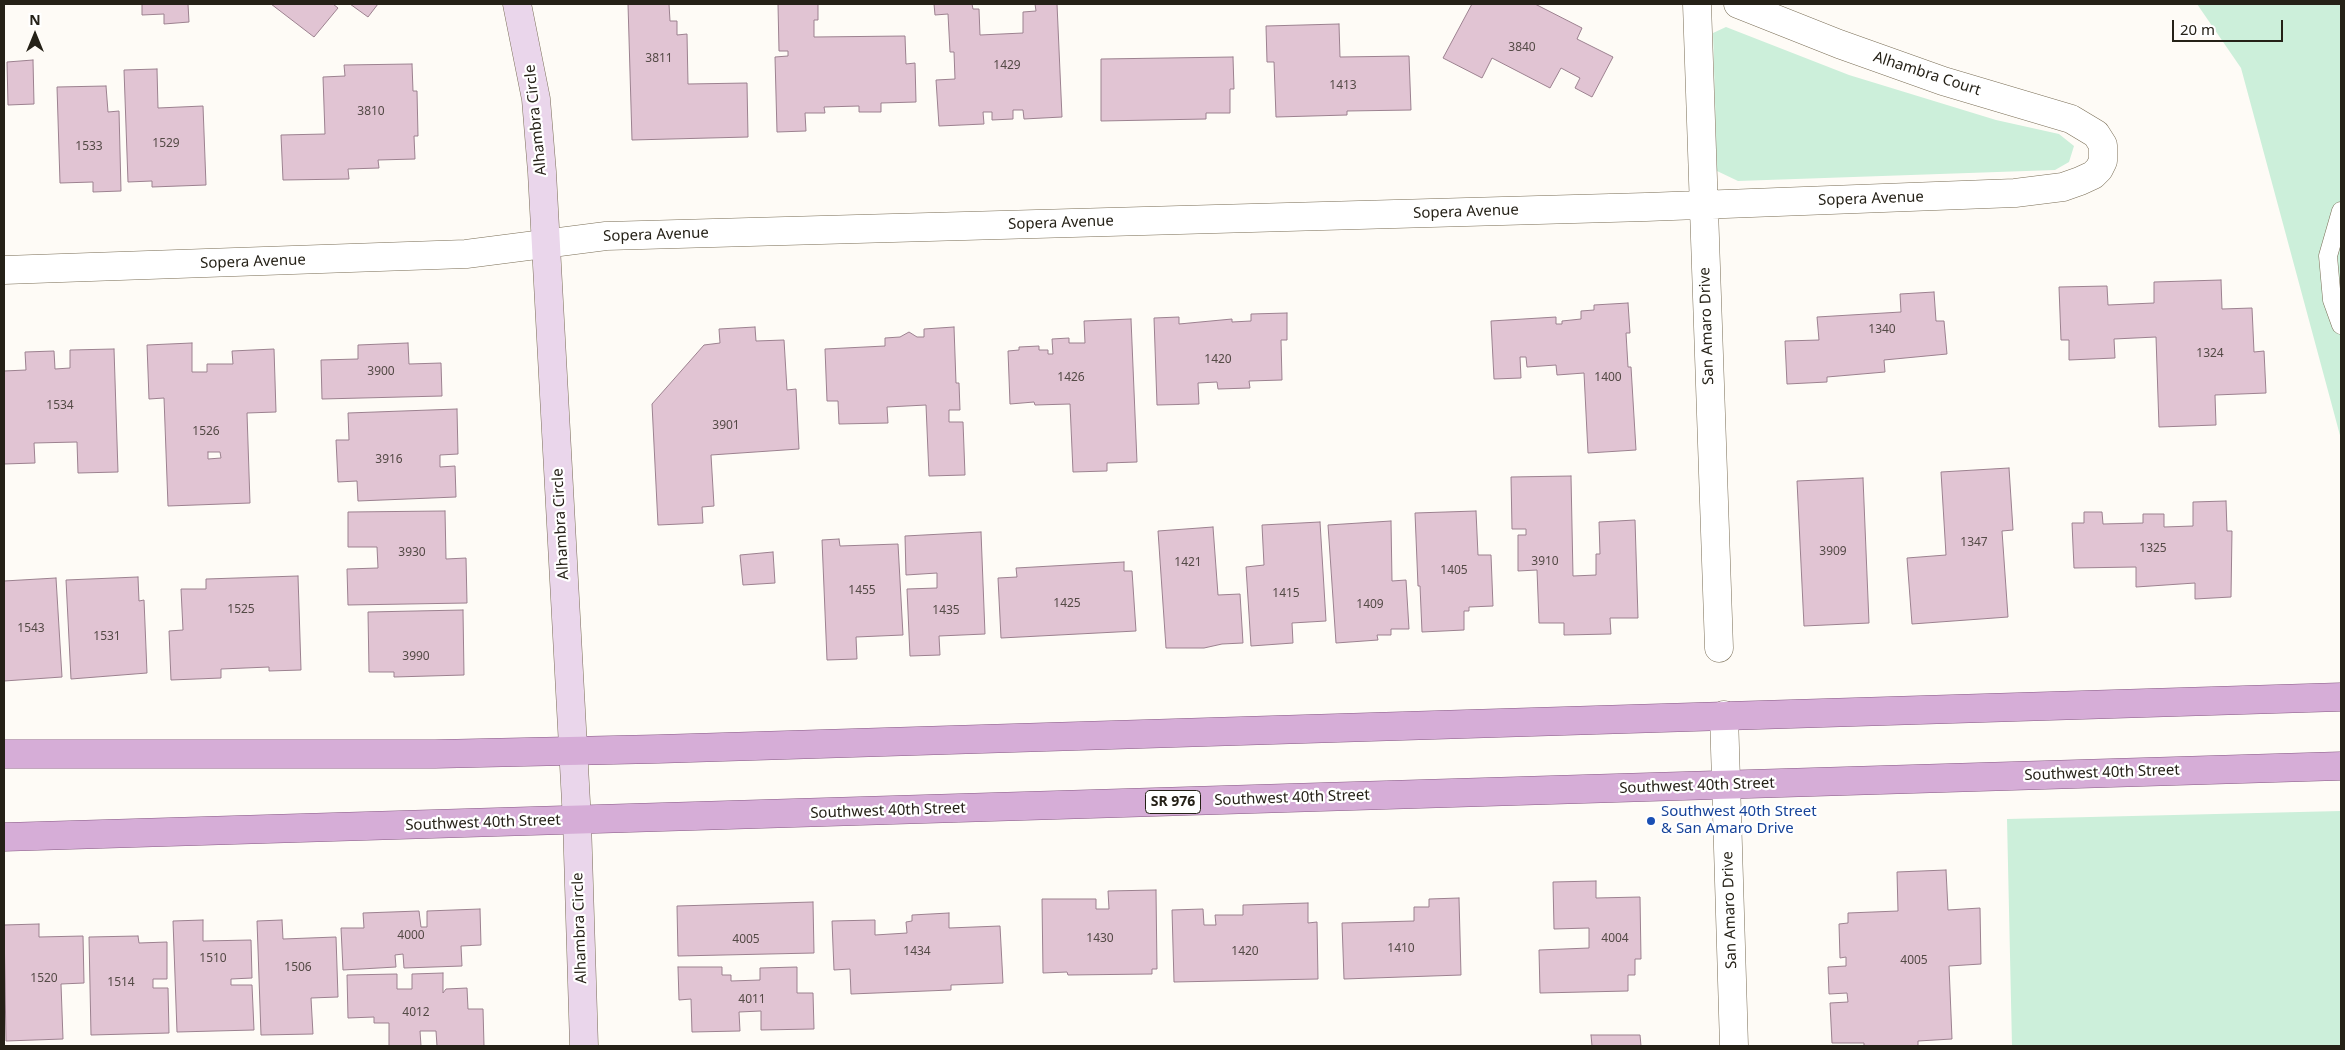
<!DOCTYPE html>
<html>
<head>
<meta charset="utf-8">
<style>
  body { margin:0 }
  #map { position:relative; width:2345px; height:1050px; overflow:hidden; background:#fefbf6; font-family:"Noto Sans",sans-serif }
  canvas { display:block }
  .frame { position:absolute; inset:0; border:5px solid #252117; pointer-events:none }
  .north { position:absolute; left:10px; top:10px; width:50px; height:50px; -webkit-text-stroke:4px #fff; paint-order:stroke; rotate:0deg; font-size:14px; font-weight:700; line-height:20px; text-align:center; color:#252117 }
  .north::after { content:''; display:block; margin:auto; width:18px; height:22px; background:#252117; clip-path:polygon(50% 0,100% 100%,50% 72%,0 100%) }
  .scale { position:absolute; left:2172px; top:20px; width:111px; height:22px; box-sizing:border-box; border:2px solid #252117; border-top:0; padding-left:6px; font-size:15px; line-height:18px; white-space:nowrap; color:#252117; -webkit-text-stroke:4px #fff; paint-order:stroke }
</style>
</head>
<body>
<div id="map">
<canvas width="2345" height="1050"></canvas>
<div class="frame"></div>
<div class="north">N</div>
<div class="scale">20 m</div>
</div>
<script>
const context = document.querySelector('canvas').getContext('2d');
context.lineJoin = 'round';
function paint(path, color) { context.fillStyle = color; context.fill(path, 'evenodd'); }
const shape = rows => new Path2D(rows.map(r => 'M' + r).join(''));
function strokePath(path, color, width, dash) { context.strokeStyle = color; context.lineWidth = width; context.lineCap = dash ? 'butt' : 'round'; context.setLineDash(dash || []); context.stroke(path); }
function label(font, color, halo, rows, align = 'center') {
  context.font = font + ' "Noto Sans",sans-serif'; context.lineWidth = 4.5; context.setLineDash([]); context.textBaseline = 'middle'; context.strokeStyle = halo; context.fillStyle = color; for (const [text, x, y, turn = 0] of rows) {
    context.save(); context.translate(x, y); context.rotate((+turn || 0) * Math.PI / 180); context.textAlign = isNaN(turn) ? turn : align; if (halo) context.strokeText(text, 0, 0); context.fillText(text, 0, 0); context.restore();
  }
}
paint(shape([
  [2197,4,2341,4,2341,439,2241,68],
  [1726,27,1849,75,1996,120,2059,134,2074,146,2069,162,2055,170,1738,181,1717,171,1713,33],
  [2341,811,2341,1046,2012,1046,2007,819]
]), '#ccefda');
const building = shape([
  [142,4,188,4,189,22,164,24,164,14,142,15,142,4],
  [271,4,333,4,338,8,314,37,271,4],
  [350,4,378,4,368,17,350,4],
  [628,4,669,4,670,21,677,21,677,35,687,34,688,84,747,83,748,137,632,140,628,4],
  [778,4,818,4,818,20,814,20,814,37,905,36,906,64,915,63,916,102,881,103,881,112,859,112,859,106,824,107,825,113,805,113,806,131,777,132,775,57,788,56,788,51,779,51,778,4],
  [934,4,972,4,973,9,979,9,980,35,1023,33,1023,12,1036,11,1035,4,1057,4,1062,117,1024,119,1023,110,1013,110,1013,119,992,120,992,112,983,112,984,124,939,126,936,80,955,79,954,52,950,52,948,14,935,15,934,4],
  [1472,4,1535,4,1582,28,1577,39,1613,57,1592,97,1575,88,1580,78,1561,68,1550,88,1492,58,1482,78,1443,58,1472,4],
  [1339,24,1340,57,1409,56,1411,110,1347,111,1347,115,1276,117,1274,62,1267,62,1266,26,1339,24],
  [1233,57,1234,89,1230,89,1230,113,1206,113,1206,119,1101,121,1101,59,1233,57],
  [33,60,34,104,8,105,7,62,33,60],
  [412,64,413,91,417,91,418,136,414,136,415,159,378,160,379,168,348,169,349,179,283,180,281,135,325,134,323,77,345,76,344,65,412,64],
  [157,69,158,108,203,106,206,185,152,187,152,181,128,182,124,70,157,69],
  [106,86,108,112,119,111,121,191,93,192,93,182,60,183,57,87,106,86],
  [2221,280,2222,309,2252,308,2254,352,2264,351,2266,393,2215,395,2216,425,2159,427,2156,337,2114,339,2115,358,2069,360,2069,340,2061,340,2059,287,2107,286,2108,305,2154,303,2154,282,2221,280],
  [1934,292,1936,321,1944,321,1947,354,1884,360,1885,372,1827,377,1827,382,1787,384,1785,341,1819,340,1817,317,1901,312,1900,294,1934,292],
  [1628,303,1630,333,1626,333,1628,367,1631,367,1636,450,1588,453,1584,373,1557,375,1556,365,1527,367,1526,357,1520,357,1521,378,1494,379,1491,321,1556,317,1556,324,1562,324,1562,321,1581,319,1581,311,1594,310,1594,305,1628,303],
  [1287,313,1287,340,1281,340,1282,380,1249,381,1250,388,1218,389,1217,382,1198,383,1199,404,1157,405,1154,318,1179,317,1179,324,1232,319,1232,322,1251,321,1251,314,1287,313],
  [1131,319,1137,462,1107,463,1107,471,1073,472,1070,404,1035,405,1034,402,1010,404,1008,351,1019,350,1019,347,1039,346,1039,350,1048,350,1048,354,1053,354,1052,339,1069,338,1069,343,1085,343,1084,321,1131,319],
  [755,327,756,341,784,340,787,390,796,389,799,449,711,455,714,506,702,507,703,523,658,525,652,404,704,345,720,343,719,329,755,327],
  [954,327,956,383,959,383,960,410,949,410,949,422,963,422,965,475,929,476,926,405,887,407,888,423,839,424,838,401,827,401,825,349,885,346,885,338,900,337,909,332,917,337,924,337,924,329,954,327],
  [192,343,192,372,207,372,207,364,233,364,232,351,274,349,276,412,247,413,250,503,168,506,164,398,149,399,147,345,192,343],
  [208,452,220,452,221,458,208,459,208,452],
  [408,343,409,364,441,363,442,396,322,399,321,360,358,359,358,345,408,343],
  [114,349,118,472,78,473,77,442,34,443,35,463,4,464,4,371,26,370,25,352,54,351,55,369,70,368,70,350,114,349],
  [457,409,458,454,440,455,440,467,455,466,456,497,358,501,357,481,338,482,336,440,349,440,348,413,457,409],
  [2009,468,2013,530,2002,531,2008,617,1912,624,1907,558,1946,555,1941,472,2009,468],
  [1571,476,1573,576,1596,575,1596,554,1600,554,1599,522,1635,520,1638,618,1610,618,1611,634,1564,635,1564,623,1539,623,1537,570,1518,571,1518,535,1526,535,1526,529,1512,529,1511,477,1571,476],
  [1863,478,1869,623,1804,626,1797,481,1863,478],
  [2226,501,2227,531,2232,531,2231,597,2195,599,2195,583,2136,587,2136,567,2074,568,2072,523,2084,523,2084,512,2102,512,2103,524,2143,523,2143,514,2164,514,2164,527,2193,526,2193,502,2226,501],
  [445,511,446,559,466,558,467,603,348,605,347,569,378,568,377,547,348,547,348,512,445,511],
  [1476,511,1478,555,1491,555,1493,606,1469,607,1469,611,1464,611,1464,630,1422,632,1420,586,1418,586,1415,513,1476,511],
  [1391,521,1392,581,1406,580,1409,629,1391,629,1391,635,1377,635,1378,640,1336,643,1328,525,1391,521],
  [1320,522,1326,621,1292,623,1293,643,1251,646,1246,567,1264,565,1262,525,1320,522],
  [1213,527,1218,595,1240,594,1243,643,1222,644,1204,648,1166,648,1158,531,1213,527],
  [981,532,985,634,939,636,940,655,910,656,907,589,937,588,937,573,906,575,905,536,981,532],
  [839,539,840,546,898,544,903,635,856,637,857,659,827,660,822,540,839,539],
  [773,552,775,583,743,585,740,555,773,552],
  [1124,562,1124,571,1132,571,1136,631,1001,638,998,578,1017,577,1016,568,1124,562],
  [298,576,301,670,269,671,269,667,221,669,221,678,171,680,169,631,183,630,181,589,206,589,206,579,298,576],
  [138,577,139,601,144,600,147,673,71,679,66,580,138,577],
  [56,578,62,677,4,681,4,581,56,578],
  [463,610,464,675,394,677,394,672,369,672,368,612,463,610],
  [1946,870,1948,910,1980,908,1981,964,1949,966,1952,1039,1918,1041,1918,1046,1864,1046,1864,1043,1832,1043,1830,1003,1848,1002,1847,993,1829,994,1828,967,1846,966,1846,957,1840,958,1839,924,1848,923,1848,913,1898,911,1897,872,1946,870],
  [1596,881,1596,898,1640,897,1641,959,1635,959,1635,975,1628,975,1628,991,1540,993,1539,950,1589,948,1589,928,1554,929,1553,882,1596,881],
  [1156,890,1157,969,1152,969,1152,974,1068,975,1067,972,1043,973,1042,899,1096,899,1096,909,1109,909,1108,891,1156,890],
  [1459,898,1461,975,1344,979,1342,923,1414,921,1414,907,1429,907,1429,899,1459,898],
  [813,902,814,953,678,956,677,906,813,902],
  [1308,903,1308,923,1317,922,1318,979,1174,982,1172,910,1203,909,1204,925,1216,925,1215,915,1243,915,1243,905,1308,903],
  [480,909,481,945,461,946,462,966,404,968,403,954,395,955,396,967,343,970,341,928,364,928,363,913,419,911,421,927,427,927,427,911,480,909],
  [949,913,949,928,1000,926,1003,983,951,985,951,990,851,994,850,969,834,970,832,921,875,920,875,935,907,933,906,922,912,921,912,915,949,913],
  [203,920,203,941,251,940,252,978,231,979,231,985,252,985,254,1030,177,1032,173,921,203,920],
  [282,920,283,939,336,937,338,997,311,998,313,1034,261,1035,257,921,282,920],
  [39,924,39,937,83,936,84,983,61,984,63,1039,6,1041,4,925,39,924],
  [138,936,139,943,167,942,167,979,153,979,153,988,168,988,169,1033,91,1035,89,937,138,936],
  [678,967,722,967,722,975,731,975,731,981,760,980,760,968,797,967,797,993,813,993,814,1029,761,1030,761,1011,739,1012,740,1031,692,1032,691,999,679,1000,678,967],
  [443,973,443,993,446,989,467,988,468,1009,483,1009,484,1046,437,1046,436,1031,420,1031,421,1046,389,1046,389,1023,374,1023,374,1017,348,1018,347,975,397,974,397,989,412,989,412,974,443,973],
  [1591,1035,1640,1035,1641,1046,1592,1046,1591,1035]
]);
paint(building, '#e1c4d3');
strokePath(building, '#9c818f', 1);
const lane = shape([
  [2341,211,2328,256,2332,300,2341,325]
]);
const street = shape([
  [1697,4,1719,648],
  [4,270,466,254,606,236,1646,207,2015,193,2063,187,2080,181,2093,175,2099,169,2103,161,2103,145,2096,134,2071,119,1943,81,1839,44,1738,4],
  [1724,715,1734,1046]
]);
const secondary = shape([
  [517,4,536,99,542,172,577,821,584,1046]
]);
const primary = shape([
  [4,754,435,754,658,749,2341,697],
  [4,837,2341,766]
]);
strokePath(lane, '#7a6e56', 19);
strokePath(street, '#7a6e56', 29);
strokePath(secondary, '#7a6e56', 29);
strokePath(primary, '#865883', 29);
strokePath(lane, '#fff', 18);
strokePath(street, '#fff', 28);
strokePath(secondary, '#ead6eb', 28);
strokePath(primary, '#d6add7', 28);
for (const [x, y, r, color] of [
  [1651,821,5,"#1a4fb4"]
]) { const dot = new Path2D(); dot.arc(x, y, r, 0, 2 * Math.PI); context.fillStyle = color; context.fill(dot); strokePath(dot, '#fff', 2); }
label('12px', '#544a46', null, [
  ["3840",1522,48],
  ["3811",659,59],
  ["1429",1007,66],
  ["1413",1343,86],
  ["3810",371,112],
  ["1529",166,144],
  ["1533",89,147],
  ["1340",1882,330],
  ["1324",2210,354],
  ["1420",1218,360],
  ["3900",381,372],
  ["1426",1071,378],
  ["1400",1608,378],
  ["1534",60,406],
  ["3901",726,426],
  ["1526",206,432],
  ["3916",389,460],
  ["1347",1974,543],
  ["1325",2153,549],
  ["3909",1833,552],
  ["3930",412,553],
  ["3910",1545,562],
  ["1421",1188,563],
  ["1405",1454,571],
  ["1455",862,591],
  ["1415",1286,594],
  ["1425",1067,604],
  ["1409",1370,605],
  ["1525",241,610],
  ["1435",946,611],
  ["1543",31,629],
  ["1531",107,637],
  ["3990",416,657],
  ["4000",411,936],
  ["1430",1100,939],
  ["4004",1615,939],
  ["4005",746,940],
  ["1410",1401,949],
  ["1434",917,952],
  ["1420",1245,952],
  ["1510",213,959],
  ["4005",1914,961],
  ["1506",298,968],
  ["1520",44,979],
  ["1514",121,983],
  ["4011",752,1000],
  ["4012",416,1013]
]);
for (const [x, y, w] of [
  [1173,802,55]
]) { const box = new Path2D(); box.roundRect(x - w / 2, y - 11.5, w, 23, 4); context.fillStyle = '#fff'; context.fill(box); strokePath(box, '#252117', 1); }
label('bold 14px', '#252117', null, [
  ["SR 976",1173,802]
]);
label('15px', '#252117', '#fff', [
  ["Alhambra Court",1927,74,18],
  ["Alhambra Circle",536,120,-96],
  ["Sopera Avenue",1871,199,-2],
  ["Sopera Avenue",1466,212,-2],
  ["Sopera Avenue",1061,223,-2],
  ["Sopera Avenue",656,235,-2],
  ["Sopera Avenue",253,262,-2],
  ["San Amaro Drive",1707,326,-92],
  ["Alhambra Circle",561,524,-93],
  ["Southwest 40th Street",2102,773,-2],
  ["Southwest 40th Street",1697,786,-2],
  ["Southwest 40th Street",1292,798,-2],
  ["Southwest 40th Street",888,811,-2],
  ["Southwest 40th Street",483,823,-2],
  ["San Amaro Drive",1730,910,-92],
  ["Alhambra Circle",580,928,-92]
]);
label('15px', '#164399', '#fff', [
  ["Southwest 40th Street",1661,812],
  ["& San Amaro Drive",1661,829]
], 'left');
</script>
</body>
</html>
